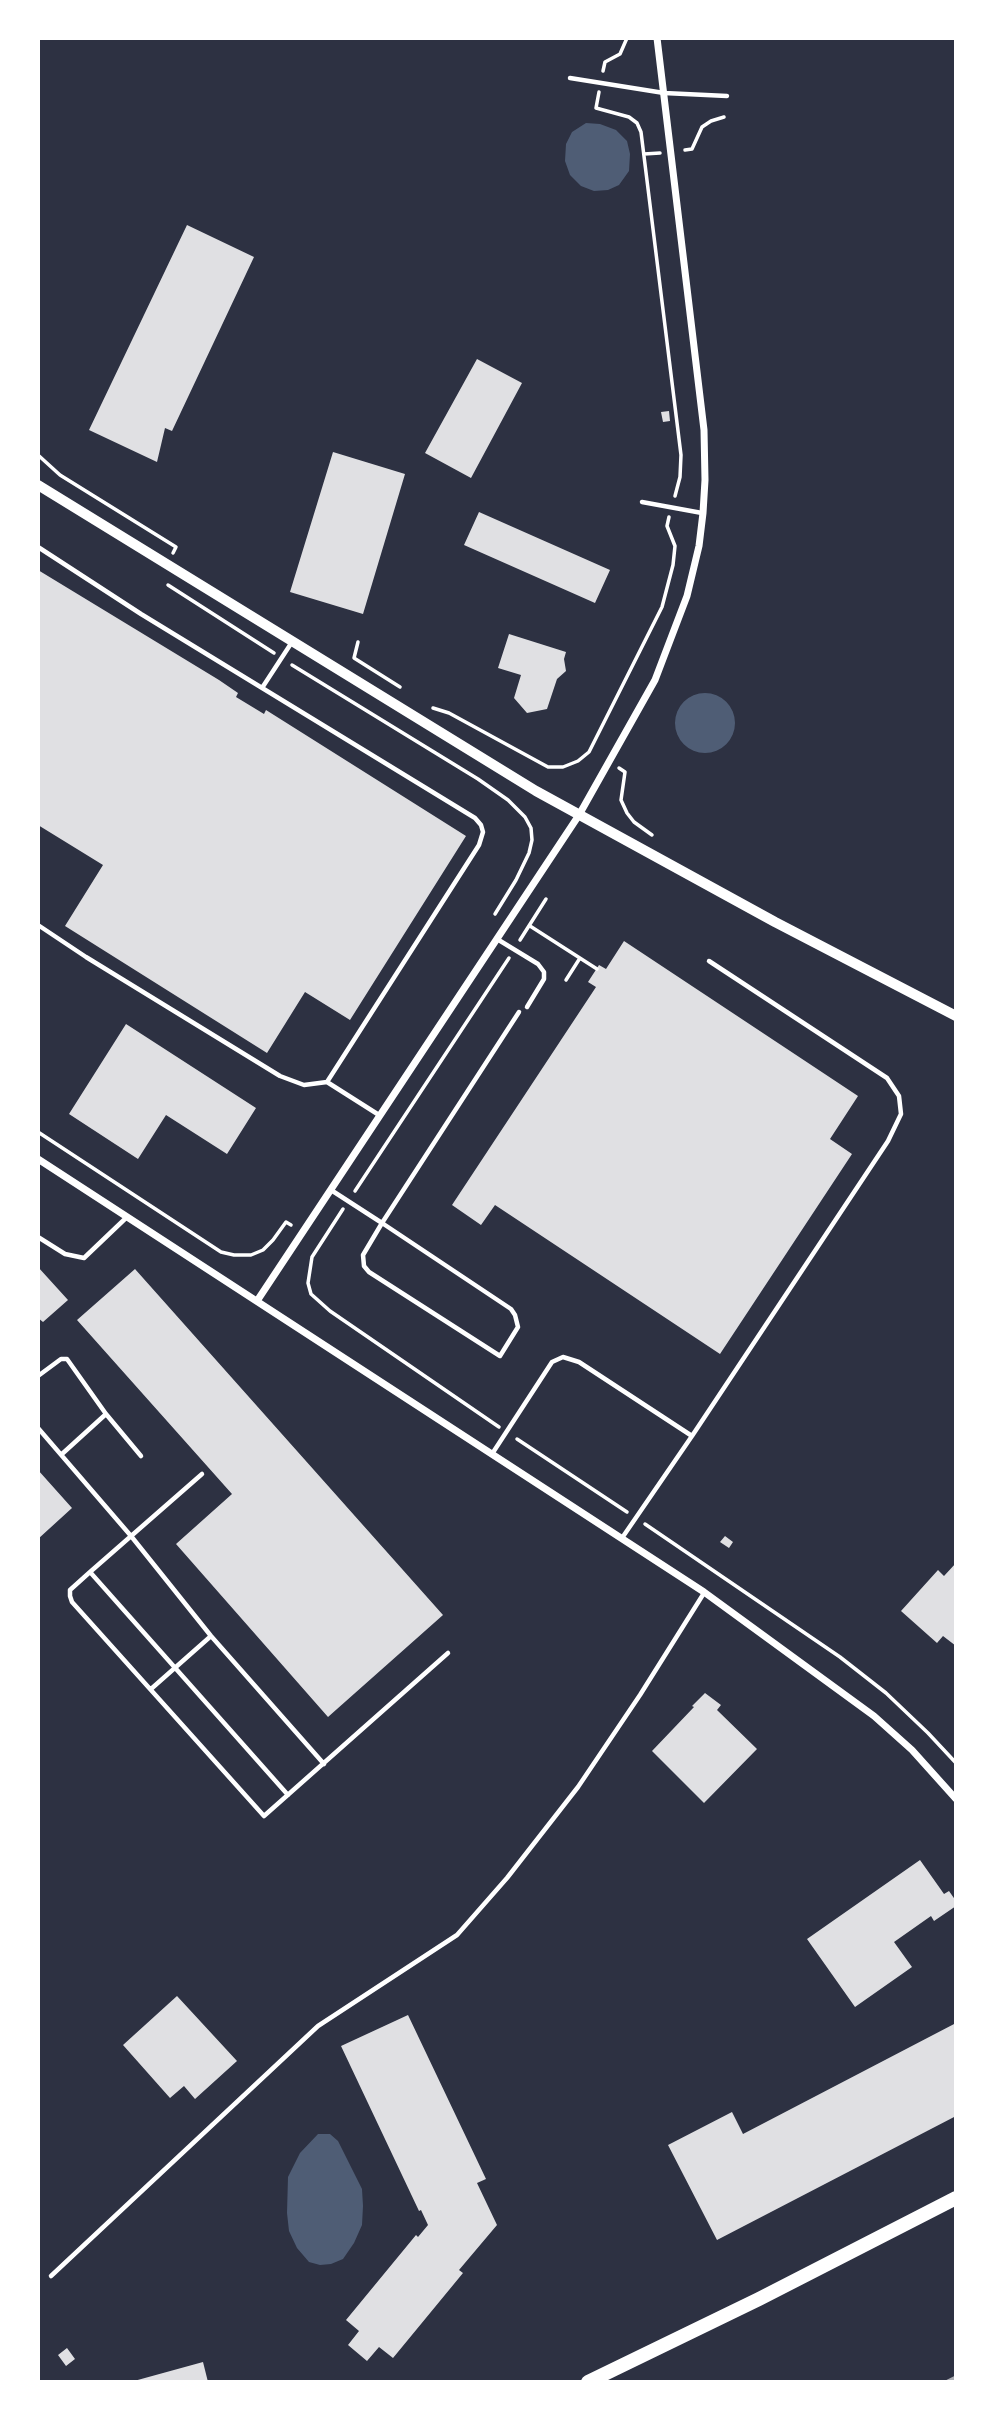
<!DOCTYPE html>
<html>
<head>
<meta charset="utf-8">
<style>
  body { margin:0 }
  #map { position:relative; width:994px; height:2420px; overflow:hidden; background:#2d3142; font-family:"Alegreya Sans",sans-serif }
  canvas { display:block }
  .frame { position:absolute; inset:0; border:40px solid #fff; pointer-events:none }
</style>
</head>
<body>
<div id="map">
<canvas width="994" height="2420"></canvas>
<div class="frame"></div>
</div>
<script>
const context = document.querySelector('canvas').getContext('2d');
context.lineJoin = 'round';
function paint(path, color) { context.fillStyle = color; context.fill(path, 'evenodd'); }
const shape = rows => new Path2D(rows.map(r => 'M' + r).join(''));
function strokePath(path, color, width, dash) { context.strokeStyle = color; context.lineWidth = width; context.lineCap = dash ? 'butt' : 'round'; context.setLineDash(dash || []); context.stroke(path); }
paint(shape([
  [586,123,600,124,616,130,627,141,630,154,629,171,619,185,608,190,594,191,581,186,570,175,565,161,566,144,572,132],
  '675 723a30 30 0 1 1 60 0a30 30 0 1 1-60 0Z',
  [318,2134,330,2134,338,2141,362,2189,363,2206,362,2225,354,2243,343,2259,331,2264,320,2265,309,2262,297,2248,289,2231,287,2213,288,2177,300,2153]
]), '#4f5d75');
paint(shape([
  [187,225,254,257,172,431,165,428,157,462,89,430],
  [477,359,522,383,471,478,425,453],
  [669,411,670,421,663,422,661,412],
  [333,452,405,474,363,614,290,592],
  [479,512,610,570,595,603,464,545],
  [38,570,219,680,238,693,236,697,264,714,266,710,466,836,350,1020,305,992,267,1053,65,926,103,865,38,825],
  [509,634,566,652,564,659,566,671,557,679,547,709,527,713,514,698,521,675,498,668],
  [624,941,858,1096,830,1139,852,1154,720,1354,495,1205,481,1225,452,1205,596,987,588,982,599,965,606,969],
  [126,1024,256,1108,227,1154,166,1115,138,1159,69,1114],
  [38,1267,68,1300,43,1322,38,1318],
  [135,1269,443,1615,328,1717,176,1544,232,1494,77,1320],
  [38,1470,72,1508,38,1539],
  [725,1536,733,1542,729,1548,720,1542],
  [956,1563,956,1646,943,1636,937,1643,901,1611,938,1570,944,1576],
  [705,1693,721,1705,717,1710,757,1749,704,1803,652,1751,694,1707,692,1706],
  [920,1860,944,1894,949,1891,956,1901,956,1906,934,1921,931,1916,894,1942,912,1967,855,2007,807,1939],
  [177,1996,237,2061,195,2099,184,2086,170,2098,123,2045],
  [408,2015,486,2179,477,2183,497,2225,459,2270,463,2273,393,2358,379,2347,367,2361,348,2345,359,2331,346,2320,416,2235,418,2237,428,2225,421,2210,419,2211,341,2046],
  [956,2023,956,2116,717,2240,668,2145,732,2112,743,2134],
  [67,2348,75,2359,66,2366,58,2355],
  [203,2362,208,2382,134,2382,134,2381]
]), '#e0e0e3');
strokePath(shape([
  [603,71,605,62,620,54,627,38],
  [599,92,596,108,629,117,637,123,641,132,681,455,680,477,675,496],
  [685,150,692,149,702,127,711,121,724,117],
  [644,154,660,153],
  [38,455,60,475,176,547,173,553],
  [168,585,274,653],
  [358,642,354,658,400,687],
  [292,665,478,779,508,800,525,817,531,828,532,840,529,853,516,880,495,914],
  [433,708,449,713,548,767,563,767,578,761,589,752,662,607,673,565,675,546,667,526,669,517],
  [619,768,625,772,621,800,627,813,634,822,652,835],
  [530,926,597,969],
  [520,940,546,899],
  [566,980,580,958],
  [38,1132,221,1252,234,1255,251,1255,263,1250,273,1240,286,1222,291,1225],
  [355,1191,509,958],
  [343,1209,312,1257,308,1283,311,1294,330,1311,499,1427],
  [517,1439,627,1512],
  [645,1524,840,1657,886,1693,928,1733,956,1763]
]), '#fff', 3.5);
strokePath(shape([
  [570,78,664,93,727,96],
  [642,502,702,513],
  [38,547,141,614,475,818,481,825,483,832,479,845,327,1082],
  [262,688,292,642],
  [38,925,86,957,280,1076,304,1085,327,1082,379,1115],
  [497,939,538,964,544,972,544,979,527,1007],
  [331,1190,382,1223,519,1012],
  [382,1223,511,1309,515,1315,518,1327,500,1356,369,1272,364,1266,363,1255,382,1223],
  [38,1237,65,1254,84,1258,127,1217],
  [38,1376,61,1359,67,1359,106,1414,141,1456],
  [38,1428,131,1536,211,1636,324,1764],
  [692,1436,888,1141,901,1114,899,1096,887,1078,709,961],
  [62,1454,106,1414],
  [492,1454,552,1362,563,1357,579,1362,692,1436,622,1538],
  [202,1474,90,1572,70,1590,70,1596,72,1602,264,1816,448,1653],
  [90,1572,288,1795],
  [151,1689,211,1636],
  [51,2276,318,2026,457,1935,507,1878,578,1787,640,1695,704,1593]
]), '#fff', 4.5);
strokePath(shape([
  [38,1159,704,1592,874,1716,912,1750,956,1799],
  [257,1301,579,815,655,680,687,596,699,546,703,513,705,480,704,430,657,38]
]), '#fff', 7);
strokePath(shape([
  [38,485,536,791,775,922,956,1016]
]), '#fff', 10);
strokePath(shape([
  [588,2382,759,2299,956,2198]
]), '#fff', 14);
strokePath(shape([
  [948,2382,956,2378]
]), '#abadb3', 5);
</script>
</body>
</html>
